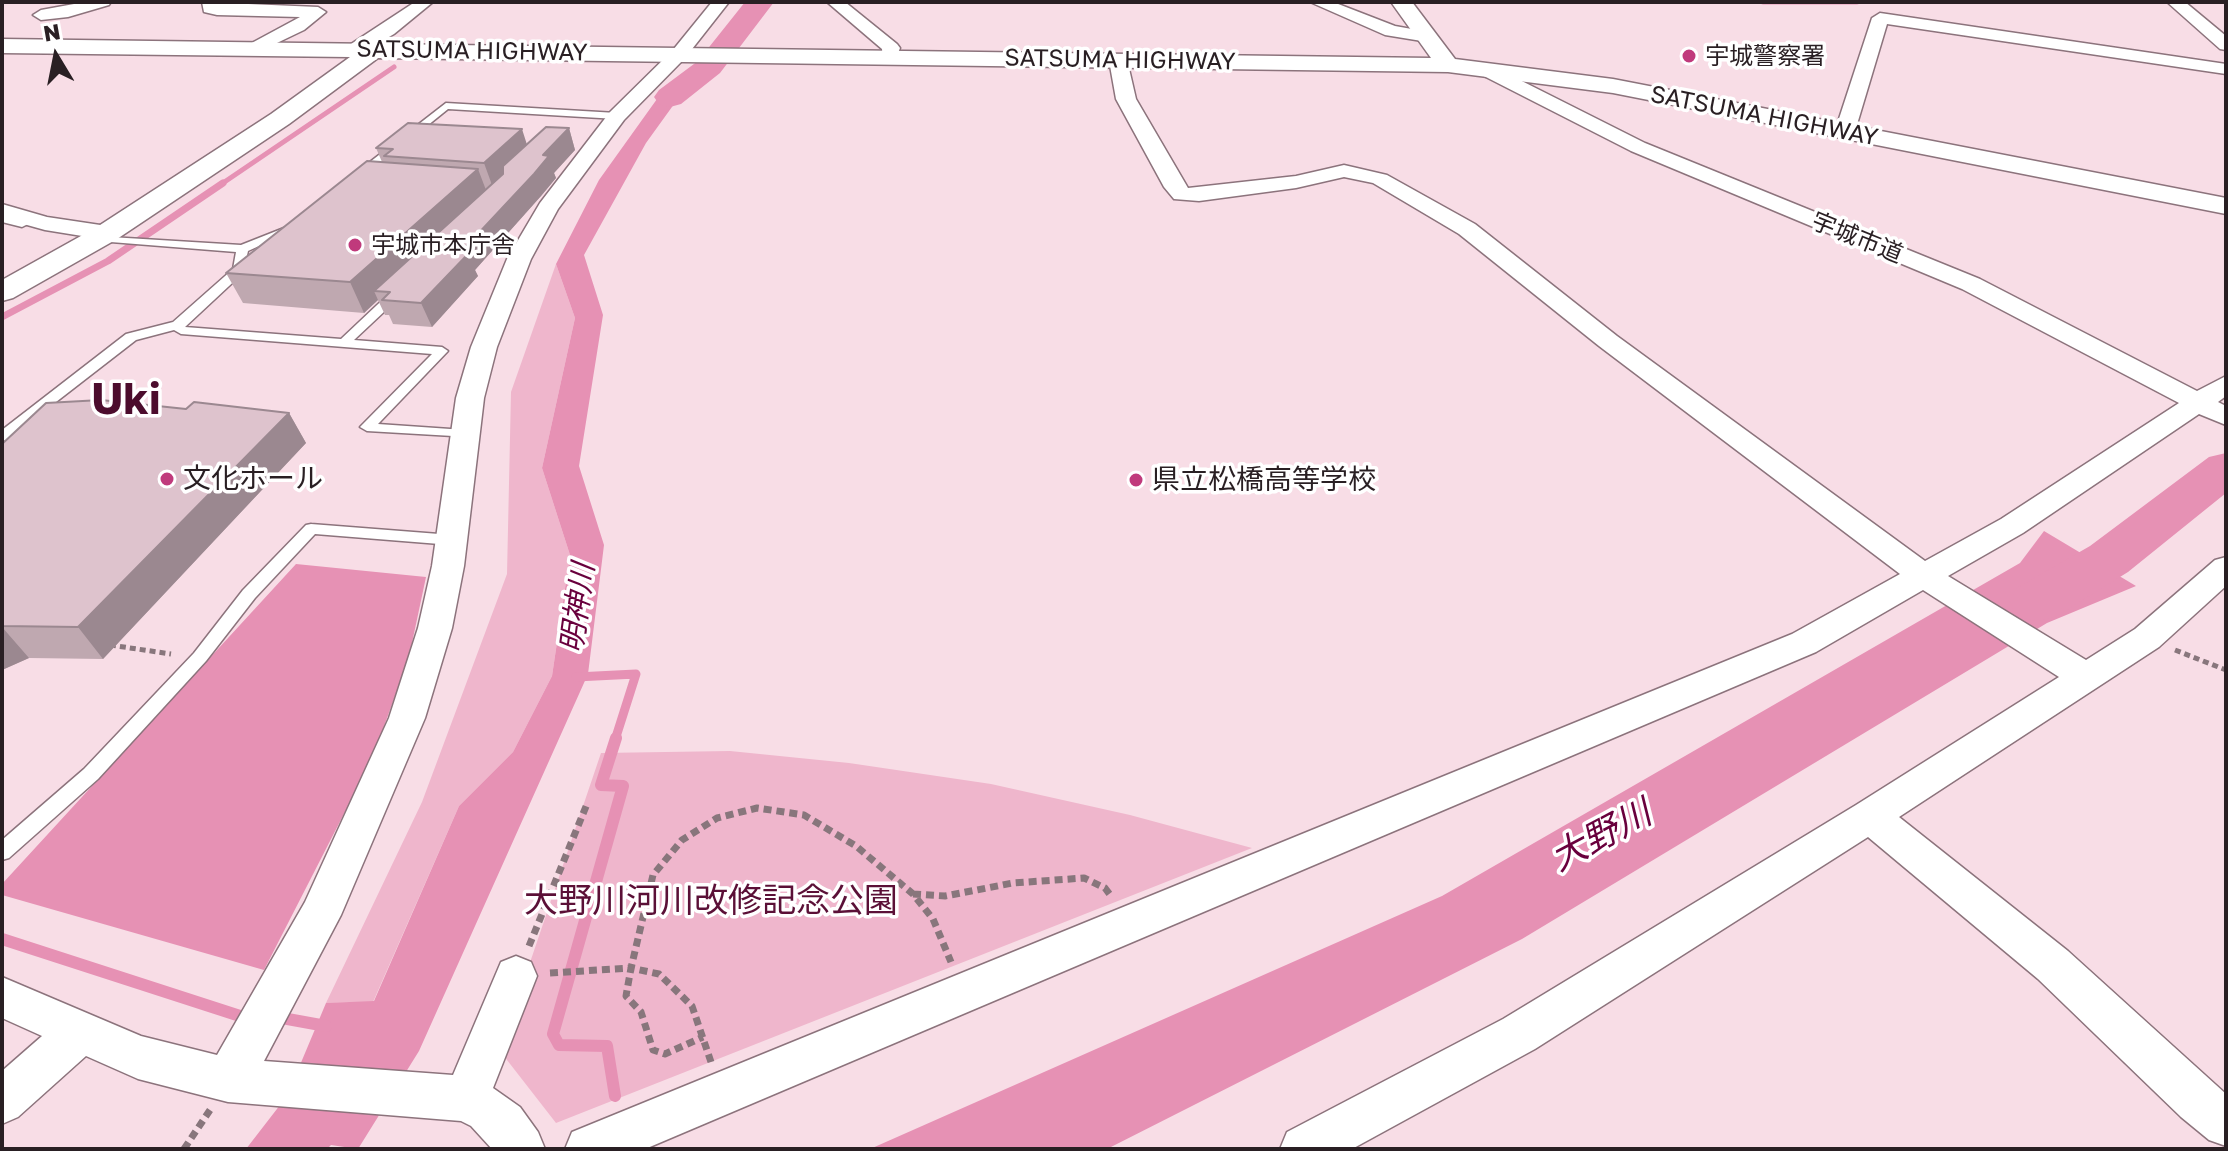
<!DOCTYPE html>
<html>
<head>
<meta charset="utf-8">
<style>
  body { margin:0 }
  #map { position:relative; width:2228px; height:1151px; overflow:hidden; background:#f8dde6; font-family:"Golos Text",sans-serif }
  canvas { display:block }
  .frame { position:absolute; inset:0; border:4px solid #291f23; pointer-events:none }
  .north { position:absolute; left:16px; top:16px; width:80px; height:80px; -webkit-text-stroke:6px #fff; paint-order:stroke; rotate:350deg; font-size:22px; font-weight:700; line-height:32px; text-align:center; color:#291f23 }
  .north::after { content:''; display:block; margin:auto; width:28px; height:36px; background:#291f23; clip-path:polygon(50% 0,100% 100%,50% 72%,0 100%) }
</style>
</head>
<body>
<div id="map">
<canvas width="2228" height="1151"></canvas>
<div class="frame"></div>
<div class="north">N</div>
</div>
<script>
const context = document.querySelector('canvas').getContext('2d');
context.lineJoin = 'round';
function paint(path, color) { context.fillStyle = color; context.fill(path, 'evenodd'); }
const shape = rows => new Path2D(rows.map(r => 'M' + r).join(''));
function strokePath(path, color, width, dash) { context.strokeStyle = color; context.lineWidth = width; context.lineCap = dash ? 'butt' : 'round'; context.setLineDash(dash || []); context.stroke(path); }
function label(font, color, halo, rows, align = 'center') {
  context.font = font + ' "Golos Text","Noto Sans JP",sans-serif'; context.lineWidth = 7; context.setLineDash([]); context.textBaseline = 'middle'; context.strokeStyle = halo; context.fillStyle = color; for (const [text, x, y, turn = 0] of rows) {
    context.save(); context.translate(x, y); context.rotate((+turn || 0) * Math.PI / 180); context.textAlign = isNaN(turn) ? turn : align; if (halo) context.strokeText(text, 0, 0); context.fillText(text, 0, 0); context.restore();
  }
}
paint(shape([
  [556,264,575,318,542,468,570,555,552,676,513,752,459,806,373,1002,326,1003,422,802,507,574,511,392],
  [730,751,849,763,991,784,1130,815,1252,848,556,1123,500,1051,601,753]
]), '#efb6cc');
paint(shape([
  [706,62,724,63,677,100,646,143,584,255,603,315,579,466,604,545,588,674,419,1051,358,1149,331,1145,327,1149,246,1149,287,1096,326,1003,374,1001,459,806,513,752,552,676,570,555,542,468,575,318,556,264,599,180,657,99],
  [2044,531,2136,586,2047,623,1522,939,1107,1149,870,1149,1442,896,2020,563],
  [296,564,426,577,409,657,373,757,264,970,2,895,2,884]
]), '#e691b4');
strokePath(shape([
  [1763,2,1857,2],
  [220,185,394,67]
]), '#e691b4', 5);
strokePath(shape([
  [2,317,108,261,223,183]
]), '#e691b4', 7);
strokePath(shape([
  [576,677,636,674,615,740]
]), '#e691b4', 9);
strokePath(shape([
  [2,939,240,1016],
  [282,1018,326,1026],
  [615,1096,607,1046,559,1045,553,1034,623,786,601,785,616,738]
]), '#e691b4', 12);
paint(shape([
  [745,2,774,2,720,73,681,104,670,107,659,104,654,97,659,90,698,61,745,2],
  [2226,453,2226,493,2128,572,2057,616,2037,621,2017,616,2009,602,2017,588,2090,546,2209,457,2226,453]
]), '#e691b4');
const service = shape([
  [446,103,617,113,622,116,617,119,448,109,365,176,357,176,357,172,446,103],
  [2,216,21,220,32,216,38,219,22,227,2,222,2,216],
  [284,228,294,230,248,251,243,273,185,327,341,339,394,289,402,289,402,295,354,340,442,347,448,351,378,424,465,430,470,431,472,434,470,437,367,431,360,427,432,354,181,334,174,330,136,340,7,440,2,441,2,430,126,334,173,322,233,269,236,252,98,241,92,238,94,236,241,245,284,228],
  [311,524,452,535,460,540,452,545,315,534,255,598,206,661,98,779,9,858,2,860,2,840,84,769,194,653,243,590,306,525,311,524]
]);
const minor = shape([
  [85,2,111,2,109,5,68,17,41,20,33,15,41,10,85,2],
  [202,2,318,7,326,12,304,30,254,54,245,49,248,45,300,17,217,15,204,12,202,2],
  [415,2,433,2,394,34,360,54,348,54,345,50,348,46,415,2],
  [712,2,729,2,685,58,624,120,558,209,531,259,497,347,484,398,464,566,452,628,425,718,341,915,264,1061,453,1075,501,962,516,956,531,962,537,976,493,1088,520,1107,538,1132,545,1149,492,1149,471,1126,461,1121,228,1102,138,1079,86,1056,18,1117,2,1124,2,1071,42,1036,2,1018,2,977,141,1036,217,1055,305,902,389,718,418,628,432,566,456,398,471,347,507,259,540,203,610,112,673,50,712,2],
  [827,2,845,2,897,44,900,48,895,61,883,61,882,49,827,2],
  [1310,2,1333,2,1395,26,1434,33,1437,37,1428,42,1385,35,1310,2],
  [2167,2,2185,2,2226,36,2226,50,2220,49,2167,2],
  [1880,13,2226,64,2226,74,1887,24,1855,131,1845,137,1838,135,1835,131,1872,18,1880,13],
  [1118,55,1127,60,1136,99,1188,188,1296,176,1344,165,1387,175,1475,224,1617,336,1925,561,2001,519,2179,403,1962,289,1631,151,1478,73,1475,69,1478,65,1490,65,1645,143,1980,279,2197,391,2226,376,2226,396,2218,402,2226,406,2226,425,2199,414,2023,533,1948,576,2086,660,2135,629,2215,560,2226,557,2226,586,2159,647,1899,817,2068,951,2226,1094,2226,1146,2209,1140,2181,1117,2038,979,1868,837,1535,1049,1352,1149,1280,1149,1287,1132,1503,1019,1856,805,2059,677,1923,590,1816,652,645,1149,565,1149,572,1132,1792,634,1900,574,1599,346,1459,234,1373,183,1344,177,1296,188,1199,201,1174,199,1164,187,1116,99,1109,60,1118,55],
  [2,204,47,217,107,226,115,228,118,233,115,238,107,240,45,230,2,218,2,204]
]);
const tertiary = shape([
  [1391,2,1412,2,1455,59,1613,79,2226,198,2226,214,1613,93,1448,72,378,58,289,124,117,239,13,298,2,301,2,280,97,227,271,114,350,57,2,53,2,39,1431,58,1391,2]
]);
strokePath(service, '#8c737c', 3);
strokePath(minor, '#8c737c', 3);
strokePath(tertiary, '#8c737c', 3);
strokePath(shape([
  [110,645,171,654],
  [2175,650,2226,670]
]), '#88767c', 5, [6, 4]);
strokePath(shape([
  [913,894,945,896,1013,883,1084,878,1105,888,1111,896],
  [529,946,587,804],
  [550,973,631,968,626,996,641,1012,653,1050,665,1054,703,1037],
  [711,1062,692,1006,659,974,631,968,653,875,682,840,717,818,757,808,804,815,856,846,913,894,933,919,951,962],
  [184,1149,210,1110]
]), '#88767c', 7, [8, 5]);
paint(service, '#fff');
paint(minor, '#fff');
paint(tertiary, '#fff');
paint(shape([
  [569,128,575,150,554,173,556,178,541,196,475,270,478,276,432,327,393,324,389,315,385,315,378,300,364,313,243,303,226,273,382,162,376,148,527,145],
  [186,409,289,413,306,443,103,659,29,658,2,670,2,444]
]), '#bfa8b0');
paint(shape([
  [569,128,575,150,554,173,556,178,541,196,475,270,478,276,432,327,421,303,460,253,543,155],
  [522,129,529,151,492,185,484,163],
  [478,169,489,198,374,291,378,300,364,313,350,282],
  [289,413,306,443,103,659,78,627],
  [2,627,29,658,2,670]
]), '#9b8890');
const building = shape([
  [408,123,522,129,484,163,384,156,393,149,376,148,408,123],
  [546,127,569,128,543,155,549,156,534,174,460,253,469,253,421,303,382,300,390,292,374,291,503,174,503,166,546,127],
  [367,161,478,169,350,282,226,273,367,161],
  [101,400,186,409,194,402,289,413,78,627,2,626,2,444,46,403,101,400]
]);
paint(building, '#dec3cd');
strokePath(building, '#9b8890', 2);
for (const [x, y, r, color] of [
  [1689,56,8,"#c03a7c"],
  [355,245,8,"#c03a7c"],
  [167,479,8,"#c03a7c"],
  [1136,480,8,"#c03a7c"]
]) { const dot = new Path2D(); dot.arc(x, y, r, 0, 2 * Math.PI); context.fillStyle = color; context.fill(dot); strokePath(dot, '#fff', 3); }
label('24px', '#291f23', '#fff', [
  ["SATSUMA HIGHWAY",472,51,1],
  ["SATSUMA HIGHWAY",1120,60,1],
  ["SATSUMA HIGHWAY",1764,116,11],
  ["宇城市道",1857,238,22]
]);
label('24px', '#291f23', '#fff', [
  ["宇城警察署",1705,56],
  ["宇城市本庁舎",371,245]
], 'left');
label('28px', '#291f23', '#fff', [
  ["文化ホール",183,479],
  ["県立松橋高等学校",1152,480]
], 'left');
label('italic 30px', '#69003d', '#fff', [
  ["明神川",578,608,-82]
]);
label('34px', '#5b1037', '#fff', [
  ["大野川河川改修記念公園",711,901]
]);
label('italic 36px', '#69003d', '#fff', [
  ["大野川",1601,836,-28]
]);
label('bold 44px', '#4c0c2d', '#fff', [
  ["Uki",126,400]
]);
</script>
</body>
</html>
